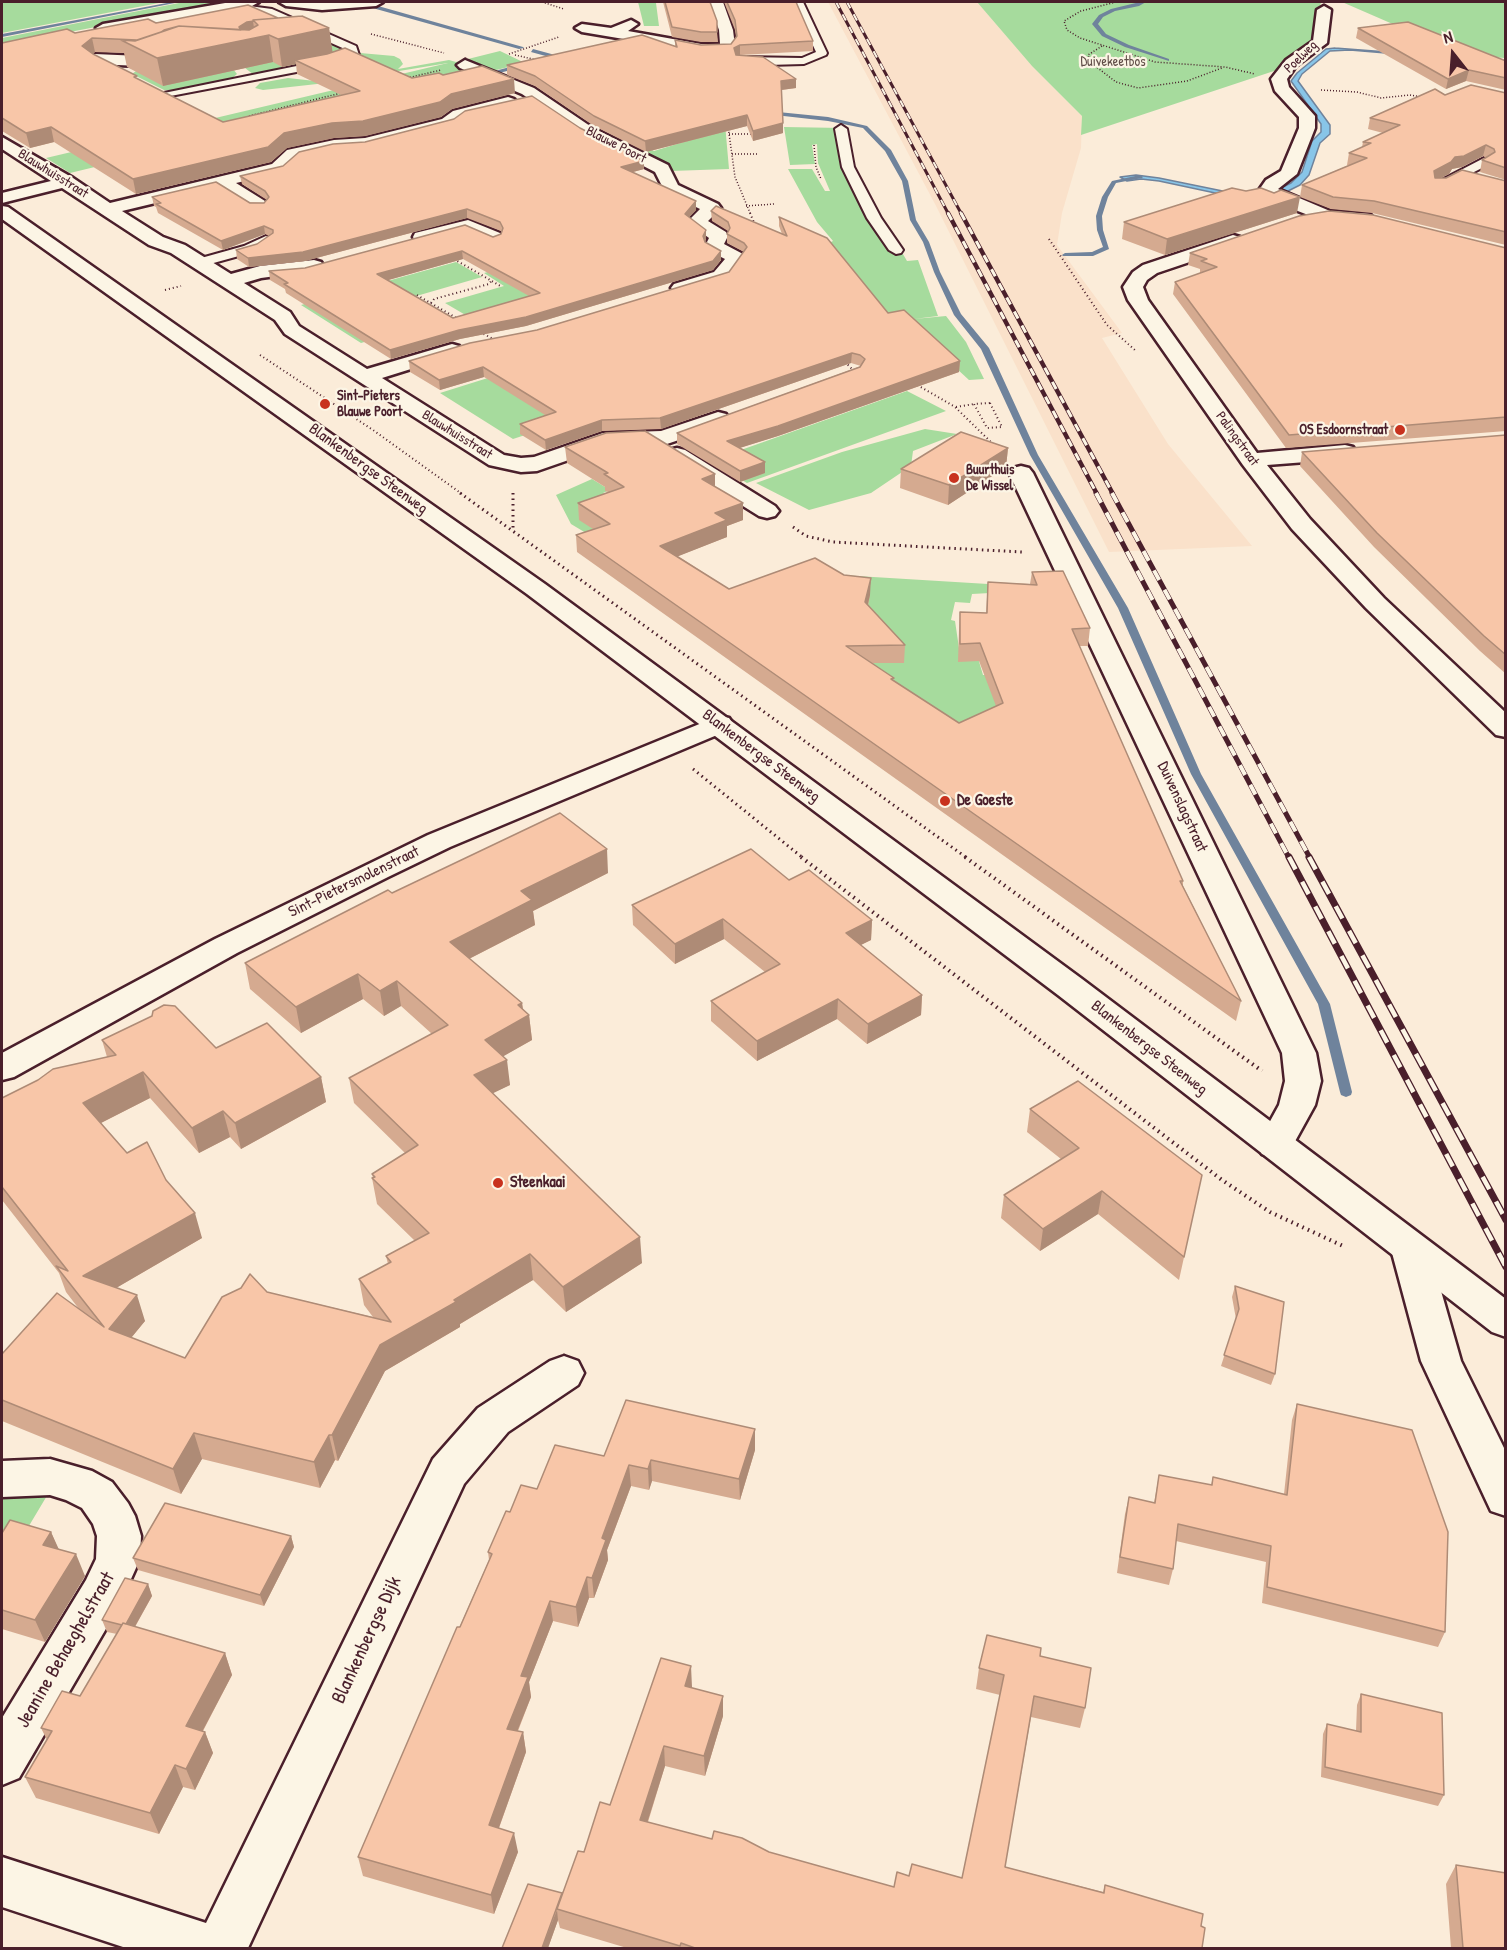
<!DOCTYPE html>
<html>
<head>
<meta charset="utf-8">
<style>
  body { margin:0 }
  #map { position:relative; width:1507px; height:1950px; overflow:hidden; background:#fbecd9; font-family:"Patrick Hand",sans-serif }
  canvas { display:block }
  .frame { position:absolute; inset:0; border:3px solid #4a1f2b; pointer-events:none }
  .north { position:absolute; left:1423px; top:24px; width:60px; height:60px; -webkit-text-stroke:4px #fcf5e5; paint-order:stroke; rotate:343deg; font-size:16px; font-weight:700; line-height:24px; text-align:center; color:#4a1f2b }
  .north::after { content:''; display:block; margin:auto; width:21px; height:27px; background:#4a1f2b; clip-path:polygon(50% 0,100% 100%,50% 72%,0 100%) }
</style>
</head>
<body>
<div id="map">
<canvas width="1507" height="1950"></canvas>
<div class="frame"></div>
<div class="north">N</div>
</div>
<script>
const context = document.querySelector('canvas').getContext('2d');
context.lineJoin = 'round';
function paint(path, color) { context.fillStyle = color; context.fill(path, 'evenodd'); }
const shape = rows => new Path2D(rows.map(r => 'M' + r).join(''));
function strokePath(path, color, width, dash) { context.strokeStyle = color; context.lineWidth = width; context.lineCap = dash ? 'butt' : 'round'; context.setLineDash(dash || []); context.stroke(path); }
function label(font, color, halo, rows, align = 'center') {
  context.font = font + ' "Patrick Hand",sans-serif'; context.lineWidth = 4.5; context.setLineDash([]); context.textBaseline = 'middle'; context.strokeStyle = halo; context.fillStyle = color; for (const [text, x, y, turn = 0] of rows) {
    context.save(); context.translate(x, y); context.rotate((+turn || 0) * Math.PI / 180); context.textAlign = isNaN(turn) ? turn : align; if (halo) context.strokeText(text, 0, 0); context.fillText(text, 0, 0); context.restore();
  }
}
paint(shape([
  [828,2,977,2,1032,66,1082,116,1081,148,1062,213,1057,245,1122,333,1102,338,1168,444,1252,546,1109,552,935,204]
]), '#fae1ca');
paint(shape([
  [2,2,164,2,2,33],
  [184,2,226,2,2,45,2,38],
  [638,2,656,3,659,26,644,26],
  [977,2,1321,2,1312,48,1280,69,1081,135,1082,116,1032,66],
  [1342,2,1505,2,1505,58,1435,53,1418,35],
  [320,38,346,49,347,55,254,75,240,64],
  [500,51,525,63,70,173,46,158,448,63,326,83,263,90,255,88,260,83,288,78,315,81,360,53,394,56,400,59,403,64,398,69,449,60,456,62],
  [122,64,233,69,237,74,231,79,182,90,164,90,132,74,136,71],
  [725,124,729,169,671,171,627,149,642,145,654,151,713,133],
  [784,127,843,128,852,167,907,261,918,260,938,316,914,319,946,316,966,342,984,379,969,380,905,321,890,322,829,243,833,241,817,222,788,169,812,169,825,191,830,191,818,163,817,144,812,145,815,164,790,165],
  [563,252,619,277,474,320,445,303,504,286,484,273],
  [456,262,482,277,406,299,441,319,361,343,301,305],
  [561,355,598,411,513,439,440,393],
  [907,391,946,411,747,483,710,461],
  [925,429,957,434,913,451,911,466,871,493,809,510,756,483,842,452],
  [592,479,610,490,603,493,659,528,606,545,571,524,556,495],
  [824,574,988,584,990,593,972,594,970,603,955,602,951,620,955,621,959,648,975,648,983,675,988,675,1003,720,976,739,864,674],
  [48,1494,2,1571,2,1495]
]), '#a6db9d');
const water = shape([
  [1335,48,1505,61,1505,63,1350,50,1330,51,1302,74,1298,81,1330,125,1330,134,1320,143,1309,175,1300,185,1284,193,1248,200,1159,181,1141,179,1127,181,1120,177,1136,175,1159,178,1252,197,1277,190,1291,183,1302,172,1312,141,1321,132,1321,124,1291,81,1297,73,1326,49,1335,48]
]);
paint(water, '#88c5e8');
strokePath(water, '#6f839c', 1.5);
paint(shape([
  [172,2,180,2,2,37,2,34,172,2],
  [1140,2,1146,2,1139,6,1115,11,1103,17,1098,24,1106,34,1129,45,1169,59,1169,61,1125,47,1102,36,1092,24,1099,15,1111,9,1140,2],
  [371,4,523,47,524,48,519,49,369,7,371,4],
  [533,49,566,58,567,59,564,61,531,52,533,49],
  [521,64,523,67,483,77,480,75,521,64],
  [768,111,828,117,867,126,891,150,908,181,916,220,929,242,940,272,961,314,989,348,1038,455,1128,608,1201,774,1330,1004,1352,1092,1351,1095,1346,1097,1341,1095,1340,1092,1318,1004,1191,774,1118,608,1030,455,981,349,954,315,934,272,923,242,910,220,902,181,885,151,863,128,828,121,766,114,768,111],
  [1140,175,1143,177,1142,178,1116,183,1108,197,1102,216,1103,230,1109,249,1093,256,1063,256,1062,255,1065,253,1092,252,1103,247,1097,230,1096,216,1102,197,1112,181,1140,175]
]), '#6f839c');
const lane = shape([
  [793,2,803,2,827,53,826,55,804,64,767,65,736,62,735,60,740,57,802,58,816,52,793,2],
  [226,3,272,9,356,46,359,55,328,66,160,98,160,94,164,93,326,60,348,53,347,50,266,14,222,8,221,6,226,3],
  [841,125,847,129,854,167,881,218,903,250,901,253,896,254,889,250,867,218,842,167,835,129,841,125],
  [1484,158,1490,162,1488,165,1442,188,1434,188,1432,185,1484,158],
  [266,236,273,240,257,251,199,267,192,263,194,260,244,246,266,236]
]);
const street = shape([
  [231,2,259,2,252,6,103,32,96,28,103,24,231,2],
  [279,2,383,2,376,6,322,10,286,6,279,2],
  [709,2,723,2,733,30,735,46,729,52,701,52,582,32,575,28,582,24,611,28,631,20,638,24,628,31,701,44,720,44,719,30,709,2],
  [1324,6,1331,10,1327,43,1296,66,1287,79,1289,87,1315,116,1315,128,1297,174,1278,189,1330,211,1370,214,1373,218,1370,222,1364,223,1321,220,1272,201,1259,190,1266,180,1281,171,1299,128,1299,117,1275,91,1271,79,1286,60,1313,41,1317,10,1324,6],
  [169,48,174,49,176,52,174,55,140,66,95,64,87,59,95,54,140,56,169,48],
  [465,60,534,88,593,128,668,165,678,185,718,204,721,208,708,221,726,232,728,236,724,244,743,254,745,258,743,262,728,280,681,294,674,292,671,288,674,284,714,272,725,259,707,250,705,246,709,238,687,222,700,209,665,192,655,172,581,134,522,94,460,68,457,65,465,60],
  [508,97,514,99,516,102,514,105,465,117,454,125,365,148,334,150,299,158,284,172,236,183,265,201,268,205,265,209,253,209,218,188,122,211,163,237,185,245,231,274,260,266,314,260,321,262,324,266,321,270,261,278,244,283,290,312,299,326,367,369,445,346,452,344,459,346,462,350,459,354,382,378,504,455,521,458,534,457,603,433,661,431,718,412,726,414,729,419,726,424,664,445,606,447,537,471,521,472,489,465,285,334,275,320,171,253,149,245,62,188,2,203,2,193,51,181,2,149,2,137,73,178,110,203,272,164,287,150,334,140,365,138,442,119,453,111,508,97],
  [468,220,500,233,502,237,500,241,493,243,466,231,422,243,415,241,413,237,415,233,468,220],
  [1233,235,1240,237,1242,241,1240,245,1157,273,1147,280,1143,287,1148,300,1257,453,1345,445,1353,447,1356,452,1353,457,1345,459,1267,465,1310,519,1384,598,1506,713,1506,737,1496,735,1366,608,1292,529,1243,465,1128,300,1123,287,1133,272,1143,265,1233,235],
  [677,448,685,450,775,506,779,511,775,516,767,518,759,516,669,460,666,455,669,450,677,448],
  [1021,466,1029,468,1033,473,1316,1053,1321,1081,1315,1105,1288,1154,1275,1158,1262,1154,1257,1145,1279,1105,1285,1081,1282,1053,1009,473,1013,468,1021,466],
  [719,716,729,718,733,724,729,730,450,847,388,877,237,953,14,1077,2,1080,2,1053,215,939,428,835,719,716],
  [1410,1234,1424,1239,1429,1249,1461,1361,1506,1452,1506,1516,1491,1511,1421,1361,1391,1249,1396,1239,1410,1234],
  [564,1356,578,1361,584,1373,578,1385,508,1432,464,1484,248,1948,126,1948,2,1907,2,1857,206,1923,433,1459,478,1408,550,1361,564,1356],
  [50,1459,92,1471,112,1482,128,1503,135,1516,141,1536,140,1559,118,1608,19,1778,2,1785,2,1718,86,1580,96,1559,97,1536,93,1524,82,1508,66,1500,50,1495,2,1497,2,1461,50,1459]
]);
const secondary = shape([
  [2,206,8,207,545,584,1082,979,1506,1299,1506,1337,1492,1332,1058,995,527,594,2,219,2,206]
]);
strokePath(lane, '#4a1f2b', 4);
strokePath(street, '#4a1f2b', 5);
strokePath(secondary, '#4a1f2b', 5);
strokePath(shape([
  [542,2,564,9],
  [1116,2,1081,11,1064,21,1067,30,1080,38,1155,62,1225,67,1255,74],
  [371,34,444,53],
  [1102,46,1088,55,1090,62,1116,82,1138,88,1187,81,1222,68],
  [509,54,559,37],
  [515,55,537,60],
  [407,78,441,70],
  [1321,90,1357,92,1381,98,1410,95,1421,97],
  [249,116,341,93],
  [728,126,735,177,751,215],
  [729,134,752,134],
  [814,145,816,167,821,179],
  [732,154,758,154],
  [746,206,774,204]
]), '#4a1f2b', 1.5, [1, 2]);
strokePath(shape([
  [750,213,755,225],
  [1049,239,1107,325,1136,351],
  [454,259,502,287],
  [165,290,181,286],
  [417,295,458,319],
  [431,303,434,299,489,284,492,280],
  [480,332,495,340],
  [260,355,373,430,462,494],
  [845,362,855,372],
  [914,383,955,407,995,446],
  [990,403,1002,427,987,428,974,404,990,403],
  [956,407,974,404]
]), '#4a1f2b', 2, [1, 3]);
strokePath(shape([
  [460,493,967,858],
  [513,493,513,529],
  [793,527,806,536,833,542,1022,552],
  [693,769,803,858]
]), '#4a1f2b', 3, [1.5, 4]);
strokePath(shape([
  [801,857,1222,1180,1270,1212,1343,1246],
  [965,857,1262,1071]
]), '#4a1f2b', 4, [1.5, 4.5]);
paint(lane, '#fcf5e5');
paint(street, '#fcf5e5');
paint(secondary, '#fcf5e5');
const railFar3 = shape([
  [836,2,949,215],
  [847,2,962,215]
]);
const railFar2 = shape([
  [948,213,1097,494],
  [961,213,1113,494]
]);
const railFar1 = shape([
  [1096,493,1289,858],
  [1112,493,1310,858]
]);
const rail = shape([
  [1289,857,1506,1267],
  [1309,857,1506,1220]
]);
strokePath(railFar3, '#4a1f2b', 3);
strokePath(railFar2, '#4a1f2b', 4.5);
strokePath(railFar1, '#4a1f2b', 5);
strokePath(rail, '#4a1f2b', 7);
strokePath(railFar3, '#fcf5e5', 2, [7]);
strokePath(railFar2, '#fcf5e5', 3, [8]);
strokePath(railFar1, '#fcf5e5', 4, [11]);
strokePath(rail, '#fcf5e5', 4.5, [14]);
paint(shape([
  [663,2,710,2,717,32,718,42,701,42,672,37],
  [724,2,796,2,813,41,813,51,740,55,796,79,796,88,781,90,783,133,753,141,747,126,646,152,594,126,535,86,507,75,507,65,675,46,675,40,701,45,731,44,736,37,735,30],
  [278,18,329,28,332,52,412,78,443,75,515,93,452,109,441,117,365,136,334,138,287,148,271,162,136,194,54,142,30,148,2,131,2,43,156,23],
  [95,52,124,53,127,67,163,86,273,62,282,67,296,64,297,74,341,95,223,122,138,79,93,54],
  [1358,28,1506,61,1506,90,1466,81,1446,89,1356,38],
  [1506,93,1506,180,1480,172,1482,160,1486,158,1483,156,1462,167,1452,169,1449,174,1440,178,1506,181,1506,245,1372,213,1331,209,1300,197,1302,185,1349,165,1347,165,1349,153,1362,147,1363,142,1383,133,1368,129,1370,118,1445,95],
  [580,128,644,169,633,172,696,210,689,217,706,239,705,242,721,260,713,270,526,326,460,339,391,359,286,293,285,289,270,280,269,271,305,268,493,237,501,234,501,231,467,218,305,261,249,267,237,259,236,250,257,244,269,236,265,234,223,250,158,213,156,207,154,206,152,197,264,203,267,200,242,184,240,176],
  [463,259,529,296,453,318,388,280],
  [1246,191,1274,193,1297,213,1165,255,1122,239,1124,222],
  [711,211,782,234,779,226,779,217,888,313,960,361,959,372,778,436,739,448,765,473,740,482,677,444,677,433,861,366,851,363,661,429,602,431,546,450,520,434,520,424,545,415,484,377,440,390,410,372,409,361,537,330,729,272,744,252,727,243,727,234,728,231,712,221],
  [1506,248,1506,431,1286,448,1173,294,1175,282,1200,273,1200,269,1188,265,1190,253],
  [1506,435,1506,674,1480,651,1374,547,1300,466,1302,452],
  [565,447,715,474,715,487,743,503,743,520,727,526,727,537,678,556,729,589,870,595,868,606,905,645,904,663,873,663,894,681,959,723,996,706,979,661,958,662,959,630,960,612,986,613,988,582,1030,584,1032,572,1090,628,1088,646,1079,646,1183,881,1183,886,1241,1001,1236,1021,577,552,576,535,593,529,579,520,578,503,608,492,605,491,605,487,567,463],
  [1008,448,1006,467,948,505,900,488,901,469],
  [608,873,533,911,535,925,469,959,522,1003,523,1009,529,1015,532,1040,503,1056,510,1085,492,1093,642,1263,566,1312,533,1280,460,1324,460,1327,385,1371,338,1461,335,1460,320,1488,202,1459,181,1494,2,1421,2,1354,79,1309,66,1292,59,1273,2,1200,2,1098,38,1080,107,1057,102,1040,216,1048,321,1077,326,1102,241,1149,230,1137,199,1153,150,1098,101,1123,127,1153,166,1180,202,1238,116,1288,145,1321,131,1338,185,1358,267,1292,373,1317,364,1305,359,1279,388,1264,386,1256,415,1241,377,1204,372,1178,373,1178,372,1174,405,1153,354,1103,349,1078,432,1034,401,1006,384,1016,363,999,301,1033,250,989,245,963,392,893],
  [789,880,872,920,871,940,860,945,922,995,921,1015,867,1044,837,1019,757,1061,711,1021,711,1001,765,972,724,939,675,964,633,925,632,905],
  [1030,1109,1202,1175,1179,1280,1098,1214,1040,1251,1001,1218,1004,1195,1061,1159,1027,1132],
  [1235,1286,1275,1374,1271,1385,1221,1366,1236,1319,1232,1297],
  [1297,1404,1445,1632,1438,1647,1262,1603,1266,1562,1176,1541,1173,1569,1169,1585,1117,1573,1125,1514,1129,1497,1154,1503,1159,1475,1211,1485,1213,1477,1284,1494,1292,1420],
  [755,1429,755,1450,740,1500,652,1481,649,1490,631,1486,607,1550,608,1560,594,1598,589,1598,578,1627,553,1621,529,1682,531,1697,518,1731,523,1732,526,1752,499,1828,518,1852,494,1914,363,1876,358,1857,489,1560,488,1552,510,1512,537,1489,604,1456],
  [51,1532,58,1549,85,1576,45,1642,2,1629,2,1533],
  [291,1536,294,1547,264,1606,138,1570,133,1558],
  [148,1584,152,1596,135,1627,225,1653,232,1675,203,1731,205,1732,213,1753,195,1790,183,1787,159,1834,36,1798,25,1777,47,1740,41,1728,80,1696,117,1634,107,1632,102,1620],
  [1040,1656,1085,1708,1080,1728,1031,1717,1005,1867,1103,1892,1105,1885,1201,1926,1202,1948,627,1948,560,1928,558,1920,548,1948,502,1948,562,1893,584,1852,610,1805,692,1688,723,1716,705,1776,665,1766,648,1822,712,1839,769,1852,894,1887,909,1876,962,1878,1000,1695,976,1689,979,1668],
  [1361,1694,1444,1795,1438,1806,1321,1777,1323,1734,1327,1724,1356,1731,1357,1705],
  [1456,1865,1506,1948,1451,1948,1446,1884]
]), '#d5aa90');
paint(shape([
  [253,21,255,35,243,39,239,27,247,22],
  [329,28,333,55,295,60,296,64,282,67,278,39],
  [269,35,273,62,163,86,157,58],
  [92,38,95,52,85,60,82,46],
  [740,45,740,55,734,58,734,48],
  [1469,70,1466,81,1446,89,1448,79],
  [514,79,515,93,452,109,441,117,365,136,334,138,287,148,271,162,136,194,133,179,284,133],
  [796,79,796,88,781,90,781,81],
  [747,115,747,126,646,152,645,141],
  [783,123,783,133,753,141,753,131],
  [51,127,54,142,30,148,26,133],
  [1486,145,1483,156,1462,167,1452,169,1449,174,1431,183,1434,171,1455,157],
  [644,161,644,169,622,175,621,167],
  [1300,197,1297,213,1165,255,1167,239],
  [696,201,696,210,685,222,685,214],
  [467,209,467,218,305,261,249,267,248,258],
  [264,226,265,234,223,250,221,241],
  [706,230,706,239,703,245,703,236],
  [462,251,463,259,378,283,377,274],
  [721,251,721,260,713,270,526,326,460,339,391,359,390,350],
  [852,353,851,363,661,429,660,418],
  [960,361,959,372,778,436,727,452,727,441],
  [483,367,484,377,440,390,439,380],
  [602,420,602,431,546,450,545,440],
  [1008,448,1006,467,948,505,949,485],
  [765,462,765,473,740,482,740,471],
  [715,474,715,491,702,479],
  [743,503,743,520,727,526,727,537,661,563,660,546,715,513],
  [871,578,870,595,864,620,865,602],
  [607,849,608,873,533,911,535,925,453,967,450,942,521,891],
  [723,919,724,939,675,964,675,944],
  [872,920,871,940,845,953,846,933],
  [358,974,363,999,301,1033,296,1007],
  [397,981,401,1006,384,1016,380,991],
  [922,995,921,1015,867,1044,868,1024],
  [838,999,837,1019,757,1061,757,1041],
  [522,1003,524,1018,529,1015,532,1040,488,1065,485,1040,518,1005],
  [507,1060,510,1085,477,1101,474,1075],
  [143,1072,150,1098,91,1128,83,1103],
  [321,1077,326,1102,241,1149,235,1123],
  [223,1111,230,1137,199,1153,192,1128],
  [1102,1191,1098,1214,1040,1251,1043,1229],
  [195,1213,202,1238,92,1302,83,1276],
  [640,1237,642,1263,566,1312,563,1287],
  [530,1254,533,1280,460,1324,460,1327,385,1371,338,1461,332,1435,380,1345],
  [137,1295,145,1321,117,1355,109,1329],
  [755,1429,755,1450,740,1500,739,1479],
  [194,1433,202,1459,181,1494,173,1469],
  [329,1435,335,1460,320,1488,314,1462],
  [651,1460,652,1481,649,1490,648,1469],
  [629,1465,631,1486,607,1550,608,1560,594,1598,592,1578,602,1538],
  [51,1532,61,1554,43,1545],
  [291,1536,294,1547,264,1606,260,1595],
  [76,1554,85,1576,45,1642,35,1620],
  [587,1577,589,1598,578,1627,576,1607],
  [148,1584,152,1596,129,1637,124,1626],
  [550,1601,553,1621,529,1682,531,1697,510,1749,507,1729,521,1676],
  [225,1653,232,1675,194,1747,186,1726],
  [691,1666,692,1687,686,1706,685,1686],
  [723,1696,723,1716,705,1776,704,1756],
  [205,1732,213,1753,195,1790,186,1769],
  [523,1732,526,1752,493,1844,489,1825],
  [664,1746,665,1766,642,1839,640,1820],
  [175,1765,183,1787,159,1834,150,1813],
  [514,1833,518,1852,494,1914,491,1895],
  [557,1910,558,1920,548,1948,542,1948]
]), '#ae8b76');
const building = shape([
  [665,2,710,2,717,21,717,32,701,32,672,27,665,2],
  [727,2,796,2,813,41,740,45,734,48,736,55,763,57,796,79,781,81,783,123,753,131,747,115,645,141,594,116,535,76,507,65,642,35,677,47,675,40,701,45,731,44,737,36,735,20,727,2],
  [248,5,278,18,253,20,254,21,247,22,239,27,241,30,179,26,164,30,161,32,137,40,92,38,82,46,93,54,137,76,134,77,223,122,360,91,295,60,327,54,345,48,412,78,439,73,443,75,482,66,514,79,451,94,440,102,363,121,332,123,284,133,268,147,133,179,51,127,26,133,2,118,2,43,67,29,75,33,148,19,156,23,248,5],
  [302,16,329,28,278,39,269,35,157,58,121,40,135,41,179,26,249,30,258,25,253,20,302,16],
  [1408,22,1506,61,1506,78,1469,70,1448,79,1358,28,1408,22],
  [1471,85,1506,93,1506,168,1482,160,1495,152,1494,149,1486,145,1464,156,1455,157,1451,162,1434,171,1435,178,1446,178,1462,170,1506,181,1506,232,1374,201,1333,197,1302,185,1367,158,1349,153,1371,143,1363,142,1400,125,1370,118,1435,89,1445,95,1471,85],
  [532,96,580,128,644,161,621,167,696,201,685,214,706,230,703,236,705,242,721,251,713,261,526,317,459,330,390,350,284,284,288,283,269,271,305,268,465,225,493,237,501,234,503,228,500,222,467,209,303,252,248,258,236,250,257,244,273,233,273,230,264,226,221,241,156,204,161,203,152,197,216,182,250,203,264,203,269,197,265,191,240,176,283,166,299,152,333,144,365,142,454,119,465,111,532,96],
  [462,251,540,293,453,318,377,274,462,251],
  [1232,188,1246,191,1261,188,1274,193,1281,190,1300,197,1167,239,1124,222,1232,188],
  [716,206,787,236,779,217,827,238,888,313,904,310,960,361,778,426,727,441,765,462,740,471,677,433,860,367,865,359,860,355,852,353,660,418,602,420,545,440,520,424,556,412,483,367,439,380,409,361,470,343,537,330,729,272,747,247,744,243,727,234,730,228,728,222,711,211,716,206],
  [1329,211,1373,215,1506,248,1506,417,1289,435,1175,282,1217,267,1201,261,1207,259,1190,253,1299,216,1329,211],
  [645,431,715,474,702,479,743,503,715,513,727,520,660,546,729,589,815,558,844,575,871,578,865,602,905,645,846,646,894,678,891,679,959,723,1003,703,980,643,960,644,960,612,987,613,988,582,1037,585,1032,572,1063,571,1090,628,1072,629,1183,881,1180,881,1241,1001,576,535,610,524,578,503,624,487,604,474,608,473,565,447,606,433,645,431],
  [961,432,1008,448,949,485,901,469,961,432],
  [1506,435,1506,655,1484,636,1377,533,1302,452,1506,435],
  [560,813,607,849,521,891,532,900,450,942,522,1003,518,1005,529,1015,485,1040,507,1060,474,1075,640,1237,563,1287,530,1254,454,1300,456,1302,380,1345,332,1435,329,1435,314,1462,194,1433,173,1469,2,1400,2,1354,57,1293,104,1327,56,1266,68,1271,2,1187,2,1098,38,1080,53,1069,116,1055,102,1040,152,1016,153,1011,164,1005,175,1006,216,1048,267,1023,321,1077,235,1123,223,1111,192,1128,143,1072,83,1103,127,1153,147,1142,166,1180,195,1213,83,1276,137,1295,109,1329,185,1358,222,1297,241,1288,250,1274,267,1292,391,1322,359,1279,391,1262,386,1256,429,1233,372,1178,375,1177,372,1174,418,1145,349,1078,448,1025,397,981,380,991,358,974,296,1007,245,963,388,890,392,893,560,813],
  [751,849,789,880,809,870,872,920,846,933,922,995,868,1024,838,999,757,1041,711,1001,780,964,723,919,675,944,632,905,751,849],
  [1078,1081,1202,1175,1184,1257,1102,1191,1043,1229,1004,1195,1079,1148,1030,1109,1078,1081],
  [1235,1286,1284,1302,1275,1374,1224,1355,1239,1309,1235,1286],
  [626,1400,755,1429,739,1479,651,1460,648,1469,629,1465,602,1538,606,1540,592,1578,587,1577,576,1607,550,1601,521,1676,528,1677,507,1729,523,1732,489,1825,514,1833,491,1895,358,1857,457,1627,460,1627,492,1554,488,1552,506,1511,510,1512,521,1485,537,1489,555,1445,604,1456,626,1400],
  [1297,1404,1412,1430,1448,1532,1445,1632,1267,1587,1271,1546,1178,1524,1173,1569,1120,1557,1129,1497,1155,1503,1159,1475,1212,1485,1213,1477,1287,1495,1297,1404],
  [165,1503,291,1536,260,1595,133,1558,165,1503],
  [10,1520,51,1532,43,1545,76,1554,35,1620,2,1610,2,1533,10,1520],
  [125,1578,148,1584,126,1624,123,1623,122,1625,102,1620,125,1578],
  [123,1623,225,1653,186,1726,205,1732,186,1769,175,1765,150,1813,25,1777,52,1731,41,1728,62,1691,80,1696,123,1623],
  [987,1635,1041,1648,1040,1656,1091,1668,1085,1708,1034,1696,1005,1867,1104,1893,1105,1885,1203,1914,1201,1926,1205,1928,1202,1948,695,1948,681,1943,680,1946,557,1909,578,1851,584,1852,600,1802,610,1805,661,1658,691,1666,685,1686,723,1696,704,1756,664,1746,640,1820,712,1839,714,1831,742,1838,769,1852,894,1887,897,1872,909,1876,912,1864,962,1878,1004,1675,979,1668,987,1635],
  [1361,1694,1442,1713,1444,1795,1325,1767,1327,1724,1361,1732,1361,1694],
  [1456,1865,1506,1873,1506,1948,1463,1948,1456,1865],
  [528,1884,562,1893,542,1948,502,1948,528,1884]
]);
paint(building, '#f8c6a8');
strokePath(building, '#ae8b76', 1.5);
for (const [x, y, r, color] of [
  [325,404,6,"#c8321e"],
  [1400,430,6,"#c8321e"],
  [954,478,6,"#c8321e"],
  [945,801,6,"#c8321e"],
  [498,1183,6,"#c8321e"]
]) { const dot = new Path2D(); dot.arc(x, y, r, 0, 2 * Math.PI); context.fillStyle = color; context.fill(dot); strokePath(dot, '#fcf5e5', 2); }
label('14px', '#4a1f2b', '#fcf5e5', [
  ["Poelweg",1301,57,-44],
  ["Blauwe Poort",616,145,27],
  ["Blauwhuisstraat",53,174,32],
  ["Blauwhuisstraat",457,435,32],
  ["Palingstraat",1237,439,54]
]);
label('14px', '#614e48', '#fcf5e5', [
  ["Duivekeetbos",1113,62]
]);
label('bold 14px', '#4a1f2b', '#fcf5e5', [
  ["Sint-Pieters",337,396],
  ["Blauwe Poort",337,412],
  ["OS Esdoornstraat",1388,430,"right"],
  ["Buurthuis",966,470],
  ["De Wissel",966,486]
], 'left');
label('16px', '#4a1f2b', '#fcf5e5', [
  ["Blankenbergse Steenweg",368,469,36],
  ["Blankenbergse Steenweg",761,756,37],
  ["Duivenslagstraat",1182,807,65],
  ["Sint-Pietersmolenstraat",354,882,-26],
  ["Blankenbergse Steenweg",1149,1048,38]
]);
label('bold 16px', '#4a1f2b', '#fcf5e5', [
  ["De Goeste",957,801],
  ["Steenkaai",510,1183]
], 'left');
label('20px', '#4a1f2b', '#fcf5e5', [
  ["Blankenbergse Dijk",367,1640,-65],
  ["Jeanine Behaeghelstraat",66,1650,-60]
]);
</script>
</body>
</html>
